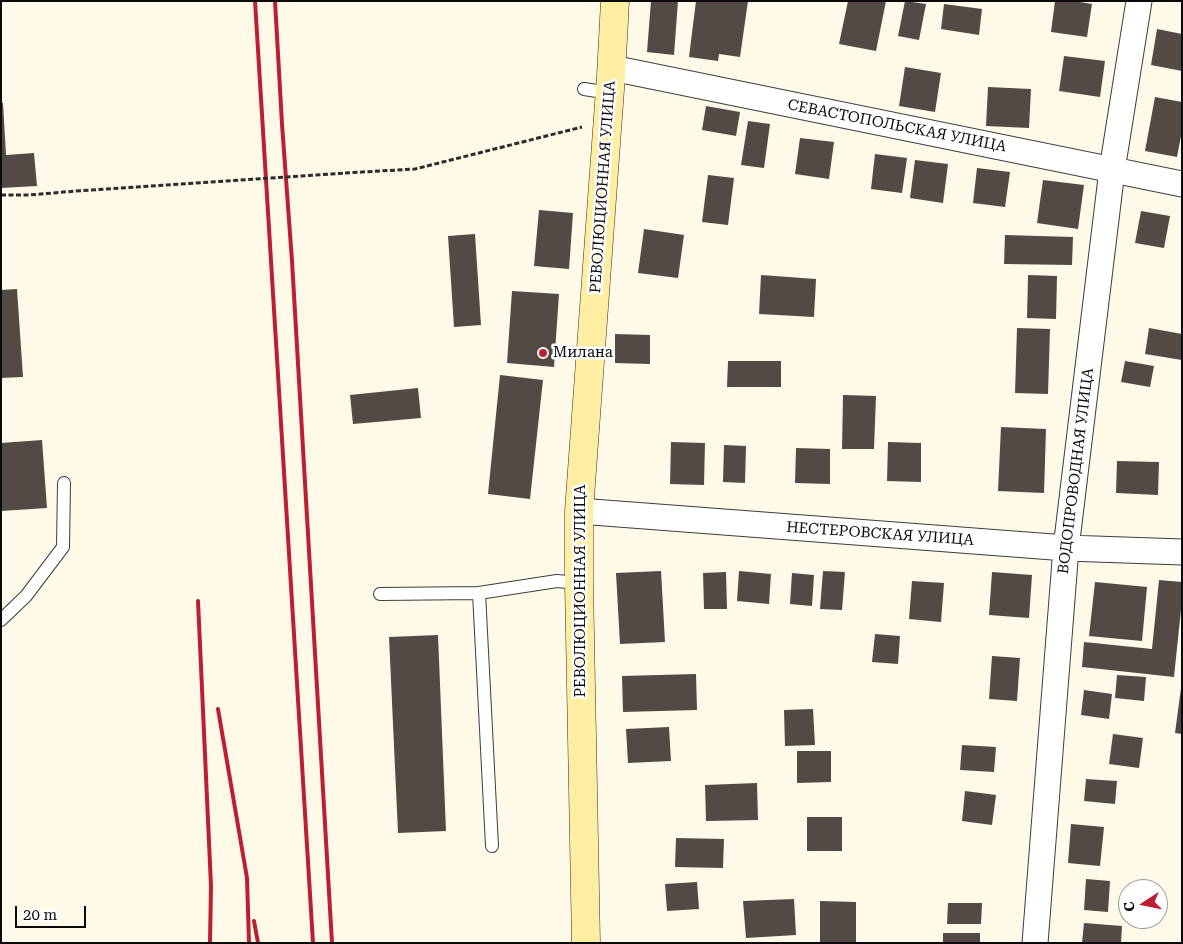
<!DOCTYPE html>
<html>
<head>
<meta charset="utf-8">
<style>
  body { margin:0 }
  #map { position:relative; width:1183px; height:944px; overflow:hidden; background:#fff9e7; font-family:"Roboto Serif",serif }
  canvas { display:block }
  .frame { position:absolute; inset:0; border:2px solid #0a0a0a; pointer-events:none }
  .north { position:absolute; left:1118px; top:879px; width:50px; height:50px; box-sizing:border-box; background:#fff; border:1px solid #9d9d9d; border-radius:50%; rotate:259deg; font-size:14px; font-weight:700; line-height:20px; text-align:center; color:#0a0a0a }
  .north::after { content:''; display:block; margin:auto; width:18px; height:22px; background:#bc1f32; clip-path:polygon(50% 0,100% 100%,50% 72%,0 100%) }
  .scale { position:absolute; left:15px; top:906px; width:71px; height:22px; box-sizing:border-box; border:2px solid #0a0a0a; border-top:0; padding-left:6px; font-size:15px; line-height:18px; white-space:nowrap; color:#0a0a0a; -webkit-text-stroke:4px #fff; paint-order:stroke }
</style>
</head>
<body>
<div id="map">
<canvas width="1183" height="944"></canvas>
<div class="frame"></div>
<div class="north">С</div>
<div class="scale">20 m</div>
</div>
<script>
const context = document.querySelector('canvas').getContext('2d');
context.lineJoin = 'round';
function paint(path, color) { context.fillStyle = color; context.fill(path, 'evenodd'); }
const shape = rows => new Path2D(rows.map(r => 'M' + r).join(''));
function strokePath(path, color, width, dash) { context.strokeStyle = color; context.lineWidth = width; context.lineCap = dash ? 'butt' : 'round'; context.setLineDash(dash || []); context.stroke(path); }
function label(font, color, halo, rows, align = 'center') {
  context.font = font + ' "Roboto Serif",serif'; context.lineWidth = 5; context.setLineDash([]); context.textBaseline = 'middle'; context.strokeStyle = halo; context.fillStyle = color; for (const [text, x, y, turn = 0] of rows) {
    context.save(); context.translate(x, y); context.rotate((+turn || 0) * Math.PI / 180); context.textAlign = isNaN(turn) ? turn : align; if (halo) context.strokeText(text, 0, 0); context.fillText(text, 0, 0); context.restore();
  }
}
paint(shape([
  [651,1,678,1,674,55,647,52],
  [696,1,748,1,740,57,719,54,718,61,689,57],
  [848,1,886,1,876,51,839,44],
  [905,1,926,4,919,40,898,36],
  [1055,1,1074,1,1092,4,1087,37,1051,32],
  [944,4,982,9,979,35,941,29],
  [1157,29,1182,34,1182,71,1151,65],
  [1064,56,1105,61,1100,97,1059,91],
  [905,67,941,73,935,112,899,106],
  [988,87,1031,89,1029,128,986,126],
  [1155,97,1182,102,1182,131,1177,157,1145,151],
  [1,103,3,103,6,155,34,153,37,186,1,188],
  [706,106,740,112,736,136,702,130],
  [748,121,770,124,764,168,741,165],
  [800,138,834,142,829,179,795,174],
  [875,154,907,158,902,193,871,189],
  [915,160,948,164,943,203,910,198],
  [977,168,1010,172,1005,207,973,203],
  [708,175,734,178,728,225,702,222],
  [1043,180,1084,185,1078,229,1037,223],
  [539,210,573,213,569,269,534,266],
  [1141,211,1170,216,1164,248,1135,243],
  [644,229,684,235,678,278,638,273],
  [475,234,481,325,454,327,448,236],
  [1005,235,1073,237,1072,265,1004,264],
  [761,275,816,279,814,317,759,314],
  [1028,275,1057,276,1056,319,1027,318],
  [17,289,23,377,1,378,1,290],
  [512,291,559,294,554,367,507,363],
  [1017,328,1050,329,1048,394,1015,393],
  [1149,328,1182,334,1182,360,1145,354],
  [615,334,650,335,650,364,615,363],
  [728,361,781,361,781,387,727,387],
  [1125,361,1154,366,1150,387,1121,382],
  [500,375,543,380,530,499,488,494],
  [418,388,421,418,353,424,350,395],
  [843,395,876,396,874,449,842,449],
  [1001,427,1046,429,1044,493,998,491],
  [42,440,47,508,1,511,1,443],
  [671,442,705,443,704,485,670,484],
  [888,442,921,443,921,482,887,481],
  [724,445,746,446,745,483,723,482],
  [796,448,830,449,830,484,795,483],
  [1117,461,1159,462,1158,495,1116,493],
  [661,571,665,642,620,644,616,573],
  [739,571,771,574,769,604,737,601],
  [823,571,845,572,842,610,820,609],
  [726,572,727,609,704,609,703,573],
  [992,572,1032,575,1029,618,989,615],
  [792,573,814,575,812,606,790,604],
  [1159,580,1182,582,1182,600,1174,677,1082,667,1084,642,1152,649],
  [912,581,944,583,941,622,909,619],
  [1095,582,1147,587,1142,641,1089,636],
  [875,634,900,636,898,664,872,662],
  [438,635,446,831,398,833,389,637],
  [992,656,1020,658,1017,701,989,699],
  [696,674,697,710,623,712,622,676],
  [1117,675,1146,677,1144,701,1115,698],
  [1181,688,1182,688,1182,734,1175,733],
  [1084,690,1112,694,1109,719,1081,715],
  [813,709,815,745,785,746,784,710],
  [669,727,671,761,628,763,626,729],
  [1113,734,1143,738,1139,768,1109,764],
  [962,745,996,747,994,772,960,770],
  [797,751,831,751,831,782,797,783],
  [1086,779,1117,781,1115,804,1084,801],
  [757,783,758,820,706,821,705,785],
  [965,791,996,795,992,825,962,821],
  [807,817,842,817,842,851,807,851],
  [1071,824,1104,827,1100,866,1068,863],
  [676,838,724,839,723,868,675,867],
  [1086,879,1110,881,1108,912,1084,910],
  [697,882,699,909,667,911,665,884],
  [794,899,796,935,746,938,743,901],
  [820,901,856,902,856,943,820,943],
  [948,903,982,903,981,924,947,924],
  [1084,923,1122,926,1121,943,1082,943],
  [943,933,980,933,980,943,943,943]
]), '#534a46');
const lane = shape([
  [584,89,610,93],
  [380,594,479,593],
  [1,620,26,596,63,547,64,483],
  [492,846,479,593,557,581,579,583]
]);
const street = shape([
  [612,68,1182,184],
  [579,511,1066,548,1182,552],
  [1035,943,1066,548,1112,170,1139,1]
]);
const secondary = shape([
  [586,943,579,583,579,511,611,76,615,1]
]);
strokePath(lane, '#3d3d3d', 14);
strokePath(street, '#3d3d3d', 27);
strokePath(secondary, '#2c2c2c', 29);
strokePath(shape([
  [345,173,415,169,582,127],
  [1,195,29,195,76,191]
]), '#2c2c2c', 3, [5, 2.5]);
strokePath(lane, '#fff', 12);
strokePath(street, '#fff', 25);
strokePath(secondary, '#ffeea2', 28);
strokePath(shape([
  [255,1,313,943],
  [275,1,282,124,292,261,332,943],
  [198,601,211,886,210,943],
  [218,709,247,878,249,943],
  [254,921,258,943]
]), '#bc1f32', 4);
strokePath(shape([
  [76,191,345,173]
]), '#2c2c2c', 3, [5, 2.5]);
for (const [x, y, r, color] of [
  [543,353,5,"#bc1f32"]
]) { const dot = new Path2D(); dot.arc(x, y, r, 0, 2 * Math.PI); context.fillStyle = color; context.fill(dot); strokePath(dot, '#fff', 2); }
label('15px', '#0a0a0a', '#fff', [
  ["СЕВАСТОПОЛЬСКАЯ УЛИЦА",897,126,11],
  ["РЕВОЛЮЦИОННАЯ УЛИЦА",603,187,-86],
  ["ВОДОПРОВОДНАЯ УЛИЦА",1076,471,-83],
  ["НЕСТЕРОВСКАЯ УЛИЦА",880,534,4],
  ["РЕВОЛЮЦИОННАЯ УЛИЦА",581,591,-90]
]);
label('15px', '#0a0a0a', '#fff', [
  ["Милана",553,353]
], 'left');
</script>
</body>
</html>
